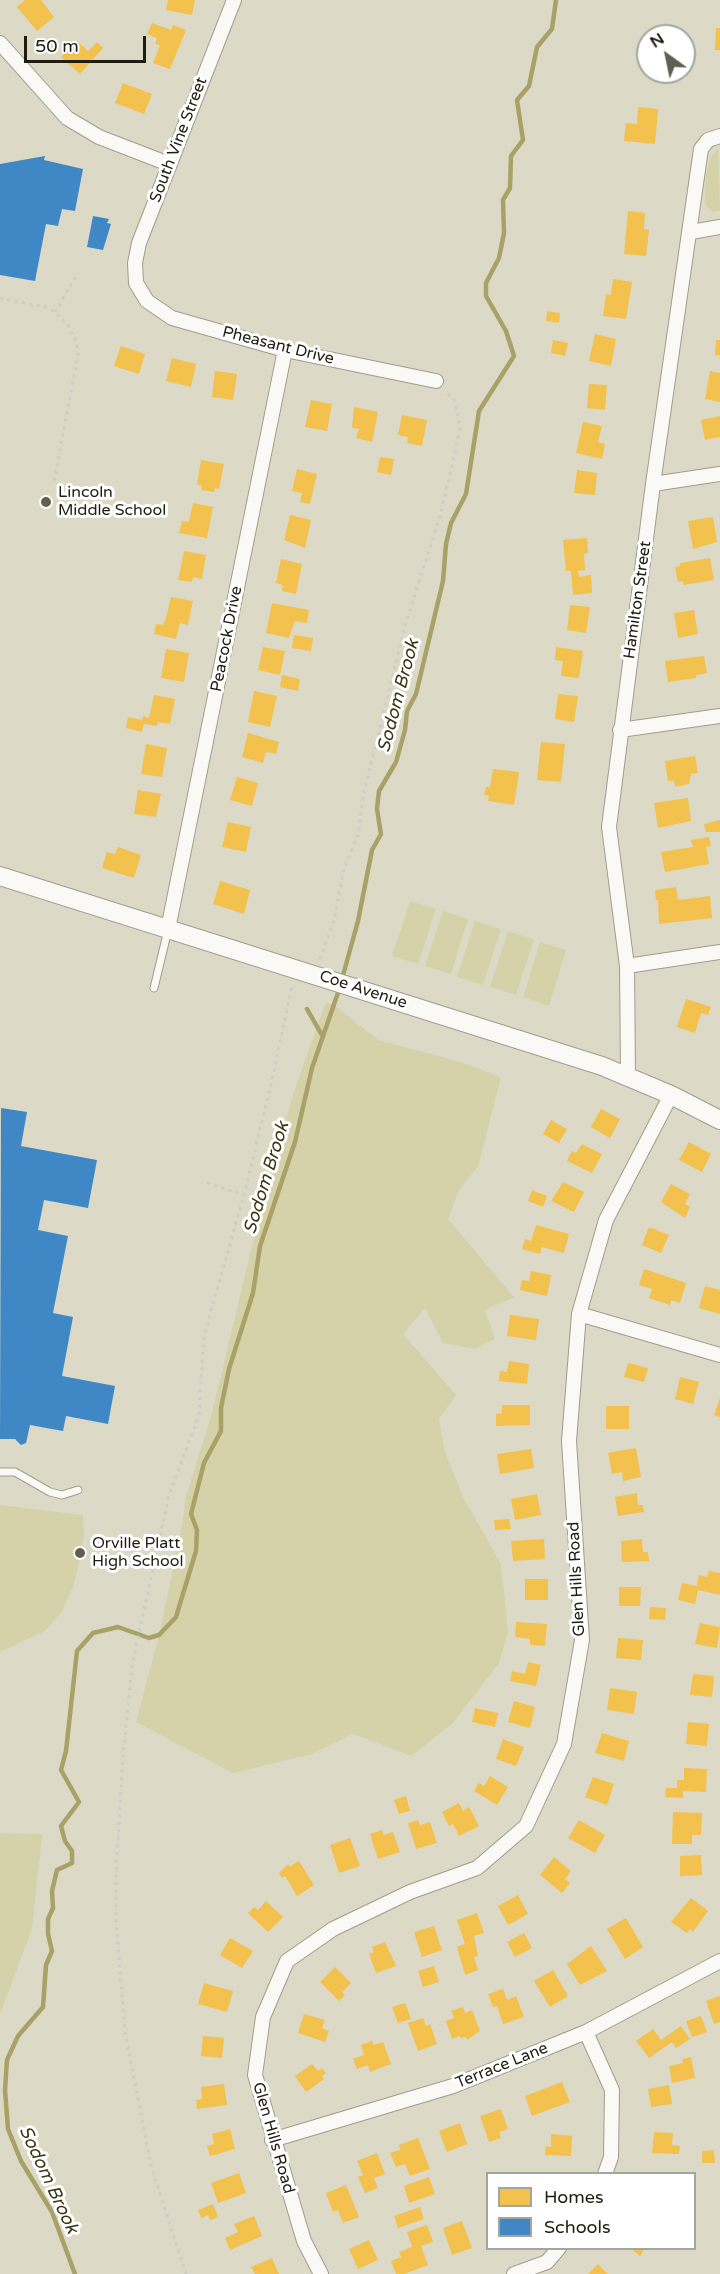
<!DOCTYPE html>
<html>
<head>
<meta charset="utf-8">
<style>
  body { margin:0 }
  #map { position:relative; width:720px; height:2274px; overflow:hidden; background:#dcdac6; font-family:"Varela Round",sans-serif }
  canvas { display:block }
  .legend { position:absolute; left:486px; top:2172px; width:210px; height:78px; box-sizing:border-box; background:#fff; border:2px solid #a5a59f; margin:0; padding:8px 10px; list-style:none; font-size:18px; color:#1e1d10 }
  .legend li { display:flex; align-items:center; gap:12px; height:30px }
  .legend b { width:30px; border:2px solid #a5a59f }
  .north { position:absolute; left:636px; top:24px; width:60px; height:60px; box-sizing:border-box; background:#fff; border:2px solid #a5a59f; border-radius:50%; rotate:327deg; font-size:16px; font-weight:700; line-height:24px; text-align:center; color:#1e1d10 }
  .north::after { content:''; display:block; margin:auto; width:21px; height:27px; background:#605f50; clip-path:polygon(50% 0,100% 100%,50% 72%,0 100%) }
  .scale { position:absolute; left:24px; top:36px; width:122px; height:27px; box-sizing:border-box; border:3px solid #1e1d10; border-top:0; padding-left:8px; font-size:18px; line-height:21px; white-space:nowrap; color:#1e1d10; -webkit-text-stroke:4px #fff; paint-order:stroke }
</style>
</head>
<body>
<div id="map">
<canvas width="720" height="2274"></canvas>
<ul class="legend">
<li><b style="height:16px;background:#f2c14e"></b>Homes</li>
<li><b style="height:16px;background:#3f88c5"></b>Schools</li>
</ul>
<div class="north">N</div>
<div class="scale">50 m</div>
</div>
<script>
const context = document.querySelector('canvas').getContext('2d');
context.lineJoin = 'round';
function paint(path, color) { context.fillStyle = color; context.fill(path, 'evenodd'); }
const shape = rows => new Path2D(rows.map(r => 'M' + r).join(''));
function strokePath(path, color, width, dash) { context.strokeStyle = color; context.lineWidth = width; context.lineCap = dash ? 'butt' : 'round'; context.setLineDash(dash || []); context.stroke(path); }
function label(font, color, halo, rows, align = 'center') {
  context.font = font + ' "Varela Round",sans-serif'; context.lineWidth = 6; context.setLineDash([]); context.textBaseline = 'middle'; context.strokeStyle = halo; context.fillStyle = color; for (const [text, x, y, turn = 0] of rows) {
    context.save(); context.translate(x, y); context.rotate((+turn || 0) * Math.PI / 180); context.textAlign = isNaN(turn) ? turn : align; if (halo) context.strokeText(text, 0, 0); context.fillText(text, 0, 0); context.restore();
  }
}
paint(shape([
  [718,148,720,211,713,212,705,204,706,174,711,157],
  [410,901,436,909,418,964,392,956],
  [443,911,468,919,451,974,425,966],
  [475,921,501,929,483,985,457,977],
  [508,931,534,939,516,995,490,987],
  [540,942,566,950,549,1006,523,997],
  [326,1002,334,1005,378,1040,461,1062,501,1077,478,1167,459,1190,448,1219,514,1297,485,1310,495,1339,474,1349,443,1343,425,1308,403,1334,456,1395,439,1419,445,1452,463,1497,501,1564,508,1632,499,1663,452,1724,411,1756,353,1734,312,1754,233,1773,136,1722,159,1635,182,1527,186,1496,212,1413,269,1175,297,1083],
  [0,1505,83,1515,84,1536,74,1585,62,1611,45,1631,0,1652],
  [0,1833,42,1834,32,1929,0,2014]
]), '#d5d2aa');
paint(shape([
  [25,0,41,0,54,17,37,31,17,7],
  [168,0,195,0,192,15,166,10],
  [152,23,171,30,173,25,186,30,170,69,153,63,160,45,155,44,157,38,147,34],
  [716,28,720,28,720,50,715,50],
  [77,41,88,51,97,42,103,48,80,74,61,57],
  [123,83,152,94,144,114,115,103],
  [638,107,658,109,655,144,624,141,626,123,637,124],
  [628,211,645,213,644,229,649,230,646,256,624,254],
  [613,279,632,282,626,319,603,316,606,294,611,295],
  [547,311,560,313,559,323,546,321],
  [595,334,616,339,611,366,589,361],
  [553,340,568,343,565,356,551,353],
  [716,340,720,340,720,355,715,355],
  [121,346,145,354,139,374,114,366],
  [172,358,196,364,191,387,166,381],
  [215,371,237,374,233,400,212,397],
  [710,371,720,373,720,402,705,399],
  [589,384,607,385,605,410,587,408],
  [311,400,332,404,327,431,305,427],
  [354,407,378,412,372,442,356,438,359,429,352,428],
  [402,415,427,420,422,446,407,443,408,437,398,435],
  [720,416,720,437,705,440,701,420],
  [583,422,602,426,598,442,605,444,602,459,576,453],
  [380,457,394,459,391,475,377,472],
  [201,460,224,464,219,489,215,488,214,492,201,490,202,486,197,484],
  [297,469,317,474,310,504,300,502,302,493,292,491],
  [577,470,597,473,595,495,574,493],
  [193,503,213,507,207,538,179,533,182,521,189,522],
  [290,515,311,520,305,548,284,540],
  [713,517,717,542,693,549,688,521],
  [587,538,588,553,584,554,585,570,578,571,579,577,591,575,592,593,573,595,571,571,566,571,563,540],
  [184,551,206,555,202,579,193,577,192,582,178,580],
  [710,558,714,580,684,585,683,581,678,582,675,567,680,566,680,563],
  [281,559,302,564,296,594,282,591,283,585,276,583],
  [171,597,193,601,188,625,180,623,176,639,154,634,156,624,163,625,166,618],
  [272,603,309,610,307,623,295,621,289,638,266,633],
  [570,605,590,607,586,633,567,630],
  [694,610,698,634,678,638,674,613],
  [294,635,313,638,311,651,292,648],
  [263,647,285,651,280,675,258,670],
  [556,647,583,651,579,678,561,676,563,661,555,660],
  [166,649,189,653,184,682,161,678],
  [704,656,707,673,696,675,696,678,668,682,665,661],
  [282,675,300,679,298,691,280,687],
  [254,691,277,696,270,727,248,722],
  [558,694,578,696,574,722,555,719],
  [154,695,175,699,170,724,158,722,157,726,144,724,142,732,126,728,128,717,142,720,143,716,149,718],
  [248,733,279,742,276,754,266,752,263,763,242,757],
  [541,742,565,744,561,782,537,780],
  [146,744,167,748,162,777,141,774],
  [695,756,698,773,691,774,689,784,675,787,674,780,668,781,665,761],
  [493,769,519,772,514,805,488,801,489,796,484,795,486,787,490,788],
  [237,777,258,783,252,806,230,800],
  [138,790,161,794,156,817,134,814],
  [688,798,691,821,658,828,654,803],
  [720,820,720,832,706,832,704,824],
  [228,822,251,827,246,852,222,847],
  [709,837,711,846,706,847,709,864,665,872,661,852,693,847,691,840],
  [118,847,141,855,134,878,102,868,107,852,115,854],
  [220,881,250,890,244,914,213,904],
  [676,887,678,900,710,896,712,918,659,924,658,900,656,900,655,890],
  [686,999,711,1007,708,1015,701,1013,695,1033,677,1027],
  [601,1109,620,1119,610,1138,591,1127],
  [551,1120,567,1129,559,1143,543,1134],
  [689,1142,711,1154,702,1172,679,1160],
  [582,1144,602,1154,592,1173,567,1161,572,1151,576,1153],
  [563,1182,584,1192,574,1212,551,1201],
  [671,1184,690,1194,685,1204,690,1207,685,1218,661,1202],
  [532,1190,547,1196,543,1207,528,1201],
  [536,1225,569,1234,564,1253,542,1247,540,1254,522,1249,525,1239,531,1241],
  [649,1227,669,1235,661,1253,642,1245],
  [644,1269,686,1283,680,1303,671,1300,670,1305,649,1298,652,1289,639,1285],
  [531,1271,551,1275,547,1296,520,1290,522,1280,529,1281],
  [705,1286,720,1290,720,1314,699,1308],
  [510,1315,539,1319,536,1340,507,1336],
  [509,1361,529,1364,527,1384,499,1381,500,1371,507,1372],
  [628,1363,648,1368,644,1382,624,1377],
  [680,1377,699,1382,693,1404,675,1399],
  [720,1398,720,1417,714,1415],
  [502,1405,530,1405,530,1425,496,1426,496,1414,502,1413],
  [606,1406,629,1406,629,1429,606,1429],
  [636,1448,641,1477,623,1481,622,1472,612,1474,608,1453],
  [531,1449,534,1468,500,1474,497,1454],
  [637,1493,638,1505,643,1505,644,1512,618,1516,615,1497],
  [537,1494,541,1515,515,1520,511,1499],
  [509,1519,511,1529,495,1530,494,1520],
  [544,1539,545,1559,513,1561,511,1541],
  [642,1539,643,1552,648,1552,649,1561,622,1562,621,1541],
  [709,1571,720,1573,720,1595,698,1590,695,1604,678,1600,682,1583,697,1586,699,1575,707,1577],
  [525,1579,548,1579,548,1600,525,1600],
  [619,1587,641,1587,640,1606,619,1606],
  [650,1607,666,1608,665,1620,649,1619],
  [516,1622,547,1624,545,1646,530,1645,530,1639,515,1637],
  [700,1623,720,1627,717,1648,695,1644],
  [618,1638,643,1640,641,1660,616,1658],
  [528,1662,541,1665,536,1686,510,1681,512,1671,525,1674],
  [693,1674,714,1676,712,1697,690,1695],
  [610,1688,637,1692,634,1714,607,1710],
  [514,1701,535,1707,530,1728,508,1722],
  [475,1708,498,1713,495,1727,472,1722],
  [688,1722,709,1724,707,1746,686,1744],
  [602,1733,629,1741,624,1761,595,1753],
  [503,1739,524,1747,516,1766,496,1759],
  [684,1768,707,1769,706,1792,683,1791,683,1798,665,1797,666,1788,677,1788,677,1780,684,1780],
  [490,1776,508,1787,497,1805,474,1791,479,1783,484,1786],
  [593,1777,614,1784,607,1805,585,1797],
  [406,1796,410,1811,399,1814,394,1800],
  [459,1803,463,1811,469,1807,479,1826,459,1836,453,1824,449,1826,442,1812],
  [673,1812,702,1813,701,1835,692,1835,692,1844,672,1844],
  [418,1820,420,1825,430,1822,437,1843,416,1849,408,1823],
  [579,1820,605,1835,595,1853,568,1838],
  [382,1830,384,1835,393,1832,400,1852,378,1859,370,1834],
  [350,1838,360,1866,339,1873,330,1845],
  [701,1855,702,1875,680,1876,680,1856],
  [554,1857,571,1871,565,1879,570,1883,562,1893,540,1875],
  [299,1861,314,1885,297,1896,285,1876,282,1878,279,1873,288,1864,289,1867],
  [518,1895,528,1914,508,1925,498,1906],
  [691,1898,708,1911,693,1932,690,1929,687,1933,671,1922],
  [266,1901,283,1917,268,1932,248,1913,254,1907,258,1910],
  [477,1913,484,1933,474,1936,478,1956,474,1957,478,1970,465,1975,457,1947,465,1944,457,1920],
  [626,1918,643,1947,625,1959,607,1929],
  [434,1926,442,1950,422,1957,414,1932],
  [524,1933,532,1948,515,1957,507,1942],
  [230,1938,253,1951,242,1968,220,1955],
  [385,1942,396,1966,376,1973,369,1954,374,1952,372,1947],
  [591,1946,607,1971,580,1985,567,1964],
  [434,1966,439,1982,423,1987,418,1971],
  [335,1967,351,1983,342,1992,345,1995,339,2001,320,1982],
  [553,1970,568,1996,550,2007,534,1981],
  [204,1983,233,1991,227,2012,198,2004],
  [503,1989,507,2000,516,1996,524,2017,503,2024,497,2006,493,2007,488,1994],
  [720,1996,720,2022,714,2024,706,2001],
  [405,2003,411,2019,398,2023,392,2007],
  [463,2007,465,2013,472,2010,480,2031,467,2040,466,2037,461,2038,460,2036,452,2039,446,2021,454,2018,451,2011],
  [304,2014,325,2020,322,2028,329,2031,325,2042,298,2033],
  [701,2016,707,2032,692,2037,686,2021],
  [423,2018,426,2026,430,2024,437,2044,418,2051,408,2023],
  [681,2026,690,2039,676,2048,672,2042,649,2058,636,2041,653,2029,661,2040],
  [203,2036,224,2038,222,2058,201,2056],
  [372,2041,374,2045,383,2042,391,2064,370,2072,368,2065,357,2069,353,2059,364,2055,361,2045],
  [691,2057,695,2078,672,2083,669,2066,683,2063,682,2059],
  [312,2064,318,2071,322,2068,326,2073,322,2076,324,2079,306,2092,295,2076],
  [562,2082,570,2102,532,2116,525,2096],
  [224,2084,227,2105,197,2109,196,2100,202,2099,201,2087],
  [669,2085,672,2104,651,2107,648,2089],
  [501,2109,508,2129,499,2132,501,2138,489,2142,480,2116],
  [460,2123,467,2144,447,2152,439,2131],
  [230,2129,235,2149,210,2156,207,2146,214,2144,212,2134],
  [654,2132,673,2133,672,2145,680,2146,679,2154,652,2153],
  [551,2134,572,2136,571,2156,545,2155,546,2146,551,2147],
  [418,2138,430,2169,410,2176,405,2164,396,2167,390,2153,400,2150,399,2145],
  [714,2150,715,2163,702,2163,702,2151],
  [377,2153,385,2174,374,2178,378,2188,365,2193,358,2177,363,2175,357,2161],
  [239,2173,246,2193,218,2203,211,2183],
  [429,2177,435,2194,409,2203,404,2186],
  [346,2185,359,2217,343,2223,338,2210,333,2212,326,2193],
  [213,2204,218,2217,210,2220,208,2215,201,2218,198,2210],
  [420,2207,424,2219,398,2228,394,2216],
  [254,2216,262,2236,230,2250,225,2238,238,2232,234,2224],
  [462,2221,472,2248,452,2255,443,2228],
  [427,2225,433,2242,421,2246,428,2265,404,2274,396,2274,391,2261,401,2257,399,2252,412,2247,407,2232],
  [369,2240,378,2260,358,2269,349,2249],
  [630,2248,645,2248,640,2256],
  [272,2258,279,2274,255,2274,251,2267],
  [598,2264,608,2274,588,2274]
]), '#f2c14e');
paint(shape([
  [45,156,44,160,83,169,75,211,62,209,58,226,46,224,35,281,0,275,0,164],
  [93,216,109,219,107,223,111,224,103,250,87,247],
  [1,1108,27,1112,21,1146,97,1160,88,1208,44,1200,38,1230,68,1236,53,1313,73,1317,62,1376,115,1386,108,1424,66,1416,63,1431,30,1425,26,1443,21,1445,15,1439,0,1439]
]), '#3f88c5');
strokePath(shape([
  [342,979,358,921,372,850,381,834,377,809,379,791,396,762,405,730,407,711,416,694,443,581,446,544,451,523,466,494,479,411,514,356,506,331,486,296,486,283,499,258,504,233,503,200,510,188,511,156,523,140,517,100,529,86,537,47,552,29,556,0],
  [307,1009,323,1037],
  [75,2274,52,2212,21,2161,8,2129,5,2090,7,2060,18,2036,43,2007,46,1965,52,1951,48,1934,48,1919,53,1908,52,1891,57,1870,72,1863,72,1851,65,1841,61,1826,79,1802,61,1770,66,1751,77,1651,93,1633,118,1627,149,1638,159,1635,176,1617,196,1551,197,1530,191,1514,204,1463,221,1431,221,1408,229,1369,253,1293,260,1246,295,1142,312,1068,340,987]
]), '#a8a268', 4.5);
const service = shape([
  [154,988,168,930],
  [0,1472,15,1472,50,1492,62,1495,78,1490]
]);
const minor = shape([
  [234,0,139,243,135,263,136,283,147,301,172,318,285,350,436,381],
  [0,43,67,118,99,137,169,164],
  [691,232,720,227],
  [653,484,720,474],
  [620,730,720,716],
  [168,929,285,350],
  [627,966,720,952],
  [628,1075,627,966,609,827,653,484,701,149,708,140,720,136],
  [579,1314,720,1355],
  [586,2032,612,2090,611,2157,605,2174],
  [272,2140,453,2086,586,2032,720,1961],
  [321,2274,304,2241,255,2075,263,2017,287,1961,333,1929,410,1892,477,1868,526,1826,564,1744,582,1640,569,1441,579,1314,606,1220,671,1095],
  [514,2274,547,2262,559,2248]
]);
const tertiary = shape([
  [0,876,602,1066,671,1095,720,1120]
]);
strokePath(service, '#9e9d8e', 9);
strokePath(minor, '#9e9d8e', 16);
strokePath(tertiary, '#9e9d8e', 20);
strokePath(shape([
  [0,298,45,307,55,312,68,325,76,341,78,355,54,482],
  [55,312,77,274],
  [320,959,334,920,344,868,358,835,364,792,406,622,440,517,452,466,460,427,455,401,446,392],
  [207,1183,244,1195],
  [186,2274,151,2166,125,2032,116,1922,116,1874,123,1756,132,1666,169,1495,199,1415,204,1336,244,1195,270,1089,292,986]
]), '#cecdc8', 3, [3, 4.5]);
strokePath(service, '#faf9f6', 7);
strokePath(minor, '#faf9f6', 14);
strokePath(tertiary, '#faf9f6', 18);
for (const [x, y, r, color] of [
  [46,502,6,"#605f50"],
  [80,1553,6,"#605f50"]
]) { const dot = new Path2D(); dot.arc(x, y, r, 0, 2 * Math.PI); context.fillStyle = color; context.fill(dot); strokePath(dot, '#fff', 2); }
label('16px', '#1e1d10', '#fff', [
  ["South Vine Street",179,140,-69],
  ["Pheasant Drive",278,346,14],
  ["Hamilton Street",638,600,-82],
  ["Peacock Drive",227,639,-79],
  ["Coe Avenue",363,990,18],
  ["Glen Hills Road",577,1579,-93],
  ["Terrace Lane",502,2066,-22],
  ["Glen Hills Road",273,2138,74]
]);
label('16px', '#1e1d10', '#fff', [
  ["Lincoln",58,493],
  ["Middle School",58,511],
  ["Orville Platt",92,1544],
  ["High School",92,1562]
], 'left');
label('italic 18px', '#383513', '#fff', [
  ["Sodom Brook",399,696,-75],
  ["Sodom Brook",267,1178,-73],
  ["Sodom Brook",48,2180,65]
]);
</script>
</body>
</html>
